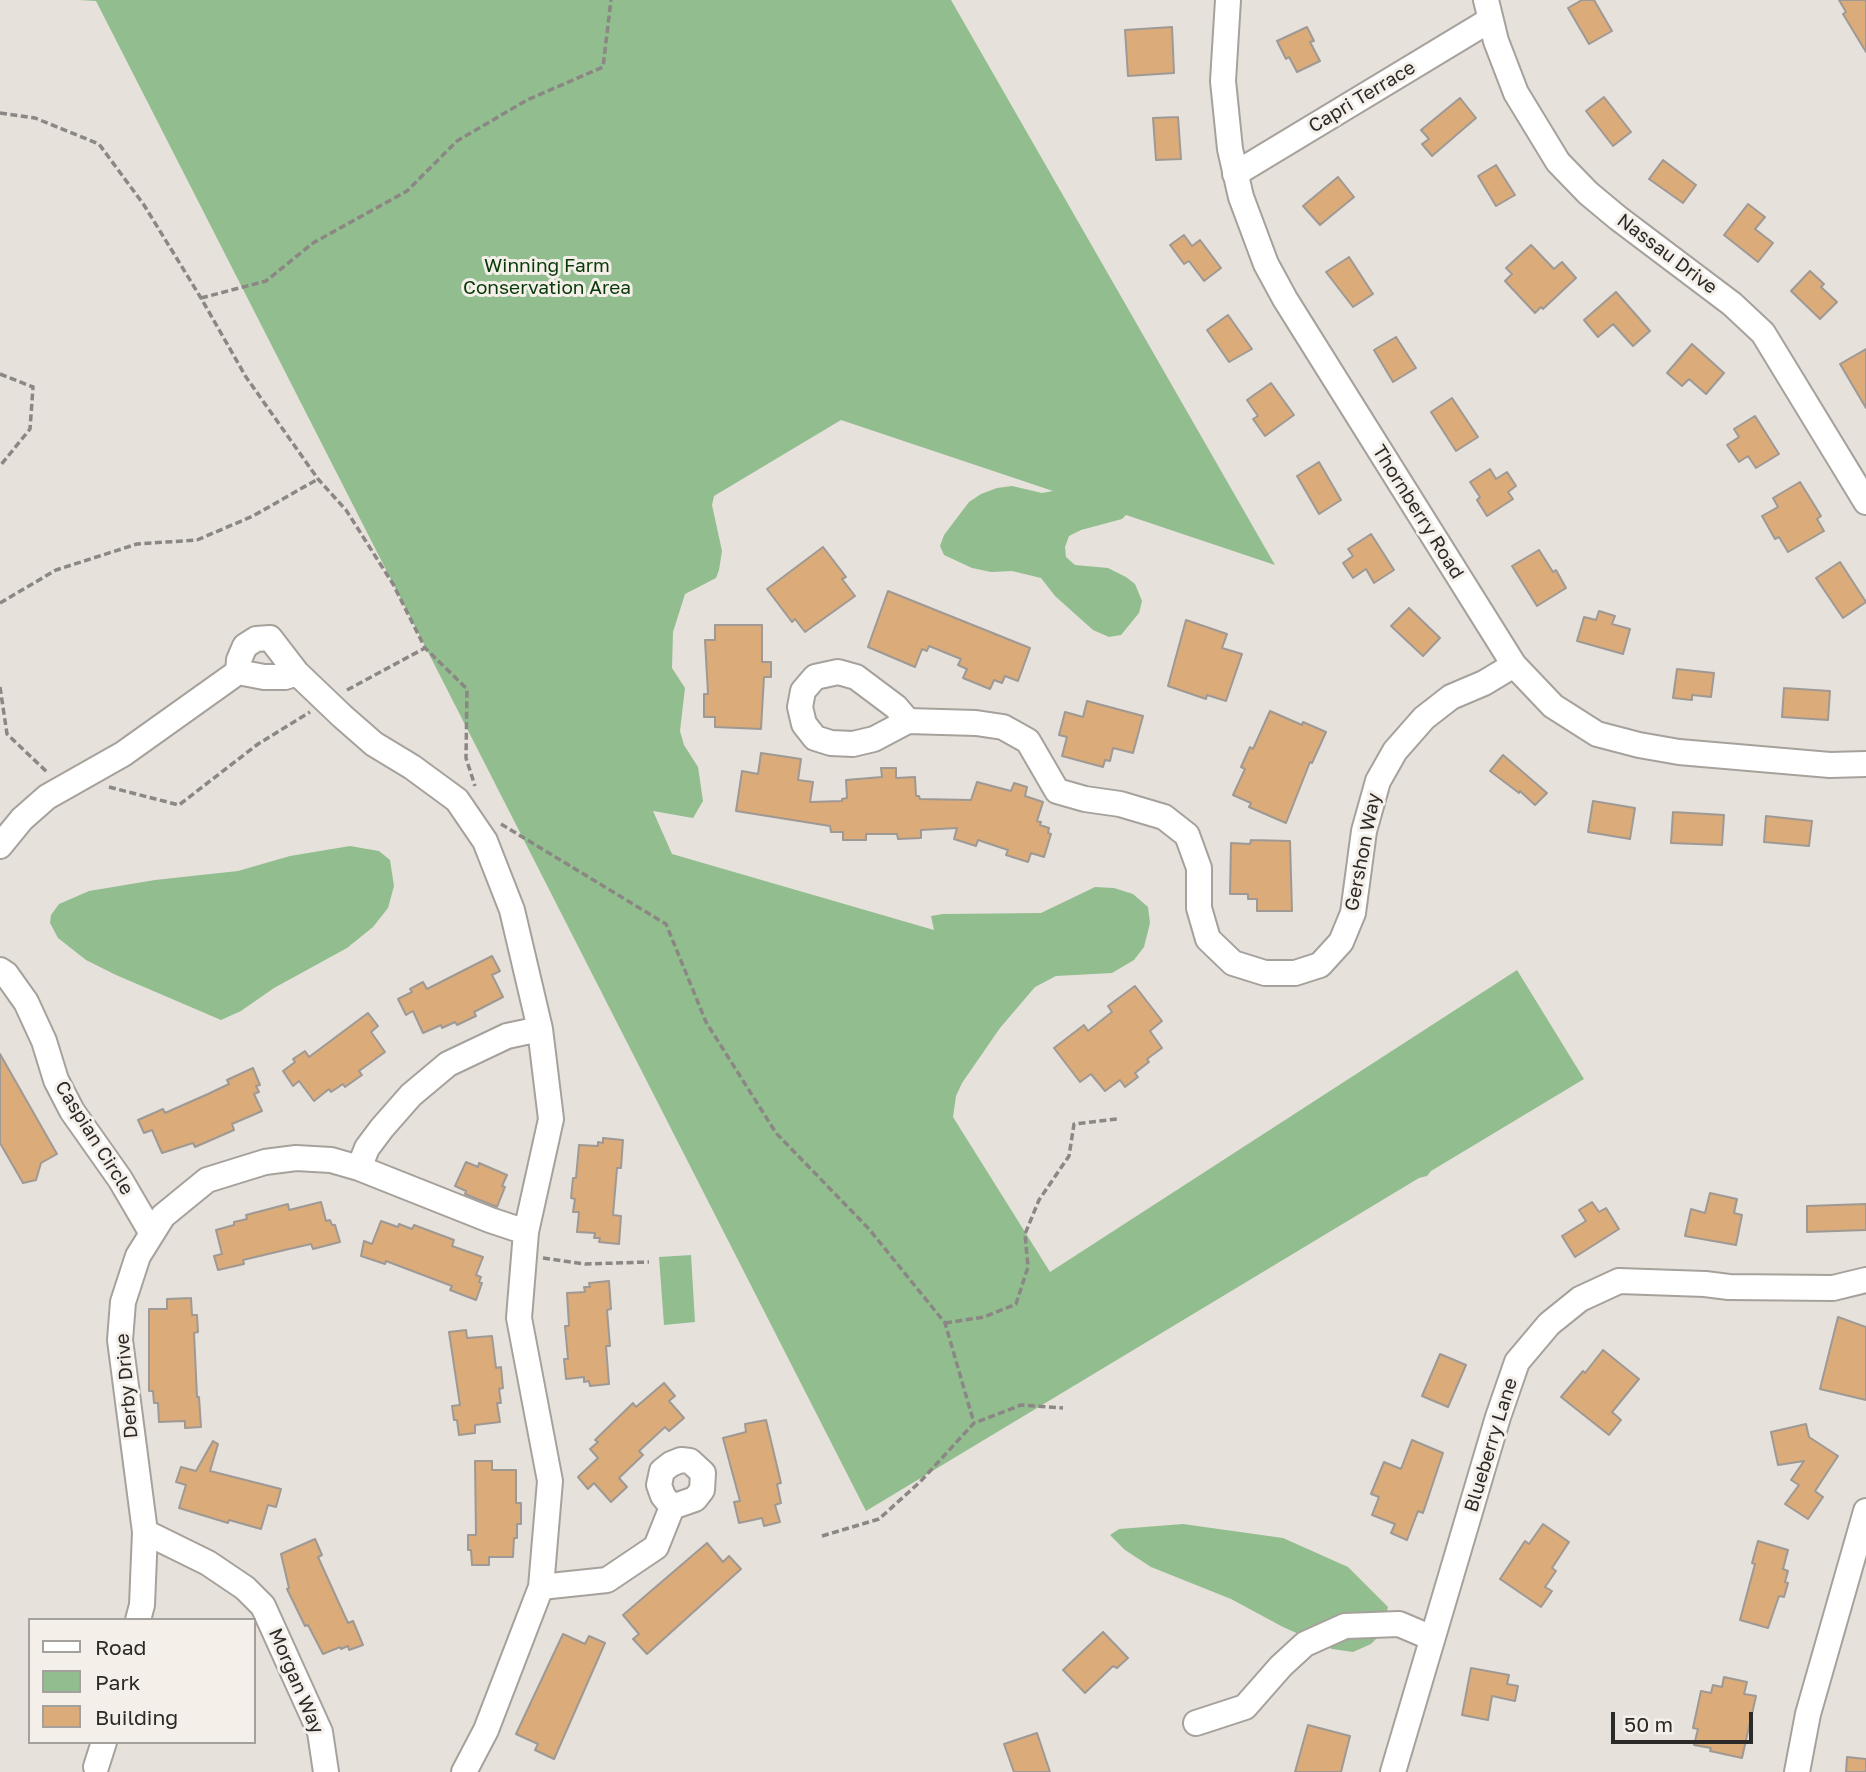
<!DOCTYPE html>
<html>
<head>
<meta charset="utf-8">
<style>
  body { margin:0 }
  #map { position:relative; width:1866px; height:1772px; overflow:hidden; background:#e7e1dc; font-family:"Golos Text",sans-serif }
  canvas { display:block }
  .legend { position:absolute; left:28px; top:1618px; width:228px; height:126px; box-sizing:border-box; background:#f4efe9; border:2px solid #a4a09c; margin:0; padding:9px 12px; list-style:none; font-size:21px; color:#2c2a28 }
  .legend li { display:flex; align-items:center; gap:14px; height:35px }
  .legend b { width:35px; border:2px solid #a4a09c }
  .scale { position:absolute; left:1611px; top:1712px; width:142px; height:32px; box-sizing:border-box; border:4px solid #2c2a28; border-top:0; padding-left:9px; font-size:21px; line-height:24px; white-space:nowrap; color:#2c2a28; -webkit-text-stroke:5px #f4efe9; paint-order:stroke }
</style>
</head>
<body>
<div id="map">
<canvas width="1866" height="1772"></canvas>
<ul class="legend">
<li><b style="height:9px;background:#fff"></b>Road</li>
<li><b style="height:19px;background:#92bd8f"></b>Park</li>
<li><b style="height:19px;background:#dbab79"></b>Building</li>
</ul>
<div class="scale">50 m</div>
</div>
<script>
const context = document.querySelector('canvas').getContext('2d');
context.lineJoin = 'round';
function paint(path, color) { context.fillStyle = color; context.fill(path, 'evenodd'); }
const shape = rows => new Path2D(rows.map(r => 'M' + r).join(''));
function strokePath(path, color, width, dash) { context.strokeStyle = color; context.lineWidth = width; context.lineCap = dash ? 'butt' : 'round'; context.setLineDash(dash || []); context.stroke(path); }
function label(font, color, halo, rows, align = 'center') {
  context.font = font + ' "Golos Text",sans-serif'; context.lineWidth = 6; context.setLineDash([]); context.textBaseline = 'middle'; context.strokeStyle = halo; context.fillStyle = color; for (const [text, x, y, turn = 0] of rows) {
    context.save(); context.translate(x, y); context.rotate((+turn || 0) * Math.PI / 180); context.textAlign = isNaN(turn) ? turn : align; if (halo) context.strokeText(text, 0, 0); context.fillText(text, 0, 0); context.restore();
  }
}
paint(shape([
  [78,0,951,0,1275,565,1126,515,1122,519,1081,530,1069,536,1065,547,1066,557,1075,565,1108,568,1126,577,1135,584,1142,601,1139,613,1121,635,1109,637,1093,630,1055,596,1041,578,1012,571,991,572,972,568,944,555,940,546,944,535,969,502,981,494,997,488,1012,486,1042,493,1053,491,841,420,714,496,712,505,722,551,719,570,716,578,685,594,673,632,672,668,685,688,680,731,684,745,698,767,703,801,693,818,653,811,672,854,934,930,931,916,943,914,1041,913,1095,887,1114,888,1133,894,1148,907,1150,923,1144,947,1134,960,1112,973,1056,976,1035,987,1000,1028,962,1083,956,1096,953,1117,1050,1272,1517,970,1584,1079,1431,1171,1427,1176,1419,1178,866,1511,96,1],
  [350,846,379,851,390,860,394,886,388,908,373,927,347,948,274,988,241,1011,221,1020,116,975,86,960,58,938,50,923,51,915,59,904,89,891,155,880,238,871,290,856],
  [691,1255,695,1322,664,1325,659,1257],
  [1183,1524,1283,1538,1348,1567,1388,1607,1380,1635,1371,1644,1353,1652,1332,1649,1283,1627,1231,1599,1151,1567,1125,1550,1110,1535,1119,1529]
]), '#92bd8f');
const building = shape([
  [1582,0,1594,0,1612,31,1589,44,1568,8,1582,0],
  [1839,0,1866,0,1866,52,1843,14,1846,12,1839,0],
  [1172,27,1174,73,1128,76,1125,30,1172,27],
  [1307,27,1314,41,1310,42,1320,61,1297,72,1289,57,1286,59,1277,41,1307,27],
  [1604,97,1631,132,1613,146,1586,111,1604,97],
  [1460,98,1476,118,1432,156,1422,144,1429,139,1421,130,1460,98],
  [1178,117,1181,159,1156,160,1153,118,1178,117],
  [1663,160,1696,185,1683,203,1649,179,1663,160],
  [1496,165,1515,195,1496,206,1478,176,1496,165],
  [1338,177,1354,197,1320,225,1303,206,1338,177],
  [1748,204,1765,217,1755,229,1773,243,1758,262,1724,235,1748,204],
  [1184,235,1192,246,1200,240,1221,268,1204,281,1189,261,1184,264,1170,245,1184,235],
  [1531,245,1554,269,1562,262,1576,278,1543,309,1541,307,1535,313,1505,281,1512,274,1506,268,1531,245],
  [1349,257,1373,294,1353,307,1326,272,1349,257],
  [1810,271,1824,284,1821,287,1837,302,1820,319,1791,291,1810,271],
  [1616,292,1650,331,1633,346,1613,324,1598,337,1584,320,1616,292],
  [1228,315,1252,349,1229,362,1207,330,1228,315],
  [1396,337,1416,368,1393,382,1374,350,1396,337],
  [1692,344,1724,373,1706,394,1689,379,1682,386,1667,373,1692,344],
  [1866,349,1866,408,1840,364,1866,349],
  [1271,383,1294,415,1265,436,1253,419,1258,416,1247,400,1271,383],
  [1452,398,1478,437,1456,451,1431,412,1452,398],
  [1755,416,1779,454,1756,468,1748,456,1739,462,1727,445,1739,437,1734,429,1755,416],
  [1319,462,1341,500,1319,514,1297,476,1319,462],
  [1490,469,1496,479,1507,472,1516,486,1508,492,1513,499,1487,516,1477,500,1480,497,1470,482,1490,469],
  [1800,482,1821,516,1817,519,1824,531,1788,552,1779,537,1775,539,1762,516,1778,507,1773,498,1800,482],
  [1371,534,1394,570,1374,583,1366,569,1353,578,1343,563,1353,556,1348,549,1371,534],
  [823,547,846,577,842,579,855,596,805,632,795,619,792,622,767,589,823,547],
  [1539,550,1553,572,1556,570,1566,588,1537,606,1512,566,1539,550],
  [1840,562,1866,602,1843,618,1816,578,1840,562],
  [888,591,1030,648,1018,681,1005,676,1002,683,994,680,990,689,963,678,967,669,958,665,961,659,929,646,927,651,922,649,915,667,868,647,888,591],
  [1409,608,1440,638,1423,656,1391,626,1409,608],
  [1599,611,1615,616,1612,624,1630,629,1623,654,1577,641,1584,617,1596,620,1599,611],
  [1186,620,1227,634,1222,648,1242,654,1226,701,1207,695,1206,699,1168,686,1186,620],
  [715,625,762,625,762,662,771,662,771,677,764,677,761,729,715,727,715,717,704,717,704,694,708,694,705,640,715,640,715,625],
  [1677,669,1714,673,1711,697,1692,695,1692,700,1673,698,1677,669],
  [1784,688,1830,691,1828,720,1782,717,1784,688],
  [1087,701,1143,716,1133,753,1113,748,1110,761,1105,760,1103,767,1062,756,1067,737,1059,735,1065,712,1083,717,1087,701],
  [1270,711,1302,725,1303,722,1326,732,1312,763,1310,762,1286,823,1249,807,1251,803,1233,795,1245,769,1241,767,1250,747,1253,749,1270,711],
  [761,753,801,759,798,780,813,782,810,802,842,801,842,799,847,798,846,780,882,777,881,768,896,768,896,778,915,777,916,796,919,796,920,799,971,800,977,782,1011,791,1014,783,1027,787,1025,796,1043,802,1037,821,1041,822,1040,825,1049,828,1048,833,1051,834,1044,857,1031,853,1028,862,1006,855,1008,850,978,840,976,846,954,839,957,828,921,830,921,838,898,839,897,834,866,834,866,840,843,840,843,832,831,832,830,826,736,811,742,771,758,774,761,753],
  [1503,755,1547,793,1535,805,1520,791,1519,793,1490,771,1503,755],
  [1593,801,1635,808,1630,839,1588,832,1593,801],
  [1673,812,1724,815,1722,845,1671,843,1673,812],
  [1766,816,1812,821,1809,846,1764,842,1766,816],
  [1251,840,1290,841,1292,911,1257,911,1257,899,1248,899,1248,894,1230,894,1231,843,1250,844,1251,840],
  [492,956,500,971,492,975,503,997,474,1012,476,1016,457,1025,455,1022,442,1028,441,1025,423,1033,413,1011,406,1015,398,999,412,992,410,989,423,982,427,989,492,956],
  [1135,986,1162,1021,1150,1031,1162,1048,1147,1059,1149,1062,1135,1073,1138,1077,1125,1087,1120,1080,1105,1091,1091,1074,1080,1082,1054,1048,1084,1025,1088,1031,1112,1012,1108,1006,1135,986],
  [368,1013,378,1026,371,1032,385,1052,359,1071,362,1075,345,1087,343,1084,331,1092,329,1089,314,1101,299,1081,293,1086,283,1071,295,1062,293,1059,305,1051,309,1057,368,1013],
  [0,1054,57,1154,41,1163,36,1180,23,1183,0,1143,0,1054],
  [253,1068,260,1085,256,1086,259,1092,254,1094,262,1111,232,1124,234,1130,195,1147,193,1143,162,1153,152,1130,144,1133,138,1120,163,1109,165,1113,208,1094,229,1084,227,1080,253,1068],
  [603,1138,623,1140,621,1168,617,1168,613,1215,621,1216,619,1244,599,1242,600,1238,594,1238,595,1233,577,1232,579,1212,573,1212,575,1199,571,1198,573,1178,576,1178,579,1145,598,1146,598,1142,603,1143,603,1138],
  [466,1162,478,1167,479,1163,507,1175,502,1186,505,1187,497,1207,465,1194,466,1191,455,1186,466,1162],
  [1710,1193,1737,1199,1734,1213,1742,1215,1736,1245,1685,1236,1691,1209,1705,1213,1710,1193],
  [321,1202,326,1221,330,1220,332,1225,335,1225,340,1242,313,1249,311,1244,289,1249,243,1260,244,1264,218,1270,214,1256,222,1254,216,1230,234,1225,234,1222,247,1219,246,1215,288,1204,289,1210,321,1202],
  [1592,1202,1599,1212,1606,1208,1619,1229,1575,1257,1562,1236,1586,1221,1579,1210,1592,1202],
  [1866,1204,1866,1230,1807,1232,1807,1206,1866,1204],
  [381,1221,398,1227,399,1224,412,1229,414,1225,454,1240,452,1246,483,1257,476,1275,481,1277,479,1282,482,1283,476,1300,450,1290,452,1286,386,1261,385,1264,361,1256,364,1241,372,1244,381,1221],
  [609,1281,611,1309,607,1310,610,1346,606,1346,609,1384,590,1386,589,1381,584,1382,584,1377,566,1379,564,1359,568,1359,565,1326,569,1326,567,1293,585,1292,584,1287,590,1287,589,1283,609,1281],
  [191,1298,192,1315,197,1315,198,1332,194,1333,197,1397,199,1397,201,1427,185,1428,185,1421,159,1422,158,1403,154,1403,153,1391,149,1391,149,1309,167,1309,167,1299,191,1298],
  [1838,1317,1866,1327,1866,1400,1820,1389,1838,1317],
  [466,1330,467,1338,492,1336,496,1368,501,1367,503,1388,499,1389,501,1403,497,1403,500,1422,475,1425,475,1433,459,1435,457,1420,454,1420,452,1406,460,1405,449,1332,466,1330],
  [1603,1350,1639,1379,1612,1412,1621,1420,1609,1435,1561,1397,1583,1371,1585,1373,1603,1350],
  [1440,1354,1466,1365,1448,1407,1422,1396,1440,1354],
  [664,1383,675,1396,669,1401,684,1418,669,1431,665,1427,639,1451,643,1455,619,1478,627,1487,611,1502,594,1483,588,1489,578,1477,598,1458,590,1449,598,1442,595,1440,633,1403,636,1407,664,1383],
  [766,1420,781,1483,777,1484,781,1503,775,1505,780,1522,764,1526,762,1518,739,1523,734,1502,740,1501,723,1438,746,1432,745,1424,766,1420],
  [1806,1424,1809,1437,1838,1456,1815,1491,1823,1497,1808,1519,1785,1504,1799,1485,1791,1480,1804,1461,1778,1465,1771,1432,1806,1424],
  [1412,1440,1443,1453,1423,1513,1418,1511,1407,1540,1391,1533,1395,1524,1372,1515,1379,1497,1371,1494,1384,1462,1401,1469,1412,1440],
  [213,1441,218,1444,210,1471,281,1489,276,1507,268,1505,261,1529,229,1520,228,1523,179,1508,186,1485,176,1482,181,1467,196,1471,213,1441],
  [475,1461,492,1461,492,1470,516,1470,516,1503,521,1503,521,1524,517,1524,517,1538,514,1538,513,1557,489,1557,489,1565,472,1565,471,1550,468,1550,468,1535,476,1535,475,1461],
  [1543,1524,1569,1542,1552,1568,1556,1571,1545,1587,1552,1591,1541,1607,1500,1579,1525,1541,1529,1544,1543,1524],
  [315,1539,322,1555,318,1557,348,1623,353,1621,363,1645,349,1650,348,1646,341,1649,340,1647,323,1654,308,1625,305,1626,287,1589,289,1588,281,1554,315,1539],
  [1758,1541,1788,1550,1783,1569,1788,1571,1785,1582,1788,1583,1784,1597,1779,1596,1768,1628,1740,1620,1755,1564,1752,1563,1758,1541],
  [707,1543,723,1562,729,1556,741,1569,647,1654,633,1639,639,1634,623,1615,707,1543],
  [1103,1632,1128,1658,1117,1668,1113,1666,1085,1693,1063,1670,1103,1632],
  [563,1634,585,1644,589,1636,605,1643,554,1759,535,1750,538,1744,516,1734,563,1634],
  [1471,1668,1509,1675,1507,1684,1518,1686,1515,1701,1492,1696,1488,1720,1462,1715,1471,1668],
  [1724,1677,1747,1682,1744,1694,1756,1696,1742,1758,1710,1751,1711,1748,1694,1745,1698,1729,1693,1728,1701,1691,1711,1693,1713,1685,1722,1687,1724,1677],
  [1308,1725,1350,1736,1341,1772,1295,1772,1308,1725],
  [1037,1733,1050,1772,1014,1772,1004,1744,1037,1733],
  [1847,1757,1866,1759,1866,1772,1846,1772,1847,1757]
]);
paint(building, '#dbab79');
strokePath(building, '#9e9994', 2);
const minor = shape([
  [1228,0,1223,81,1230,149,1241,197,1266,264,1285,299,1514,665,1553,706,1597,734,1639,745,1679,752,1830,765,1866,764],
  [1486,0,1496,41,1516,93,1558,162,1588,193,1618,218,1732,304,1763,333,1866,502],
  [1235,174,1490,20],
  [297,673,285,677,264,677,238,672,239,660,245,646,256,639,270,638,297,673,342,716,374,744,412,767,457,800,485,841,512,910,540,1029,551,1119,526,1232,519,1318,550,1481,541,1587,486,1730,464,1772],
  [908,721,874,739,853,744,831,743,815,738,804,724,800,707,803,691,815,677,838,672,856,677,896,707,908,721,976,723,1003,727,1028,741,1057,791,1085,799,1120,804,1164,817,1187,835,1199,868,1199,908,1208,939,1233,963,1265,973,1295,973,1320,965,1341,942,1353,913,1364,831,1378,781,1395,751,1424,718,1451,697,1484,683,1514,665],
  [0,846,22,819,47,797,123,754,238,672],
  [0,970,6,974,26,1002,44,1041,56,1080,72,1111,120,1179,151,1232],
  [359,1168,367,1148,382,1128,411,1095,448,1064,507,1036,540,1029],
  [145,1532,208,1563,245,1588,263,1606,320,1732,326,1772],
  [541,1587,607,1580,656,1547,672,1507,663,1496,659,1485,662,1471,671,1464,681,1460,690,1461,703,1473,702,1490,695,1499,672,1507],
  [138,1620,142,1605,145,1532,120,1340,123,1302,138,1256,163,1216,207,1180,265,1162,296,1158,331,1160,359,1168,490,1220,526,1232],
  [1196,1723,1245,1707,1281,1666,1305,1644,1345,1626,1399,1624,1432,1638],
  [96,1767,104,1742],
  [1393,1772,1498,1417,1517,1362,1549,1324,1580,1299,1619,1281,1705,1284,1729,1287,1833,1288,1866,1280],
  [1797,1772,1808,1714,1866,1511]
]);
strokePath(minor, '#a6a19b', 28);
strokePath(shape([
  [0,113,35,118,99,144,144,205,201,298,246,377,318,479,346,510,393,584,425,648,467,689,466,758,475,786],
  [201,298,266,281,313,243,407,191,457,141,527,100,603,67,611,0],
  [0,374,33,387,30,429,0,466],
  [0,603,56,570,137,544,197,540,253,516,318,479],
  [0,687,7,734,47,772],
  [347,690,425,648],
  [109,787,179,805,258,744,310,712],
  [501,824,666,924,706,1022,776,1133,869,1229,945,1323,974,1423],
  [543,1258,585,1264,649,1262],
  [945,1323,984,1317,1016,1304,1028,1267,1025,1234,1039,1200,1069,1156,1074,1124,1117,1119],
  [822,1536,879,1519,920,1482,974,1423,1021,1405,1063,1408]
]), '#8b8784', 3.5, [7, 3.5]);
strokePath(minor, '#fff', 24);
label('19px', '#2c2a28', '#f4efe9', [
  ["Capri Terrace",1362,97,-31],
  ["Nassau Drive",1667,254,37],
  ["Thornberry Road",1418,512,58],
  ["Gershon Way",1363,852,-79],
  ["Caspian Circle",94,1138,58],
  ["Derby Drive",127,1386,-95],
  ["Blueberry Lane",1491,1445,-73],
  ["Morgan Way",296,1681,67]
]);
label('19px', '#073a08', '#f4efe9', [
  ["Winning Farm",547,266],
  ["Conservation Area",547,288]
]);
</script>
</body>
</html>
